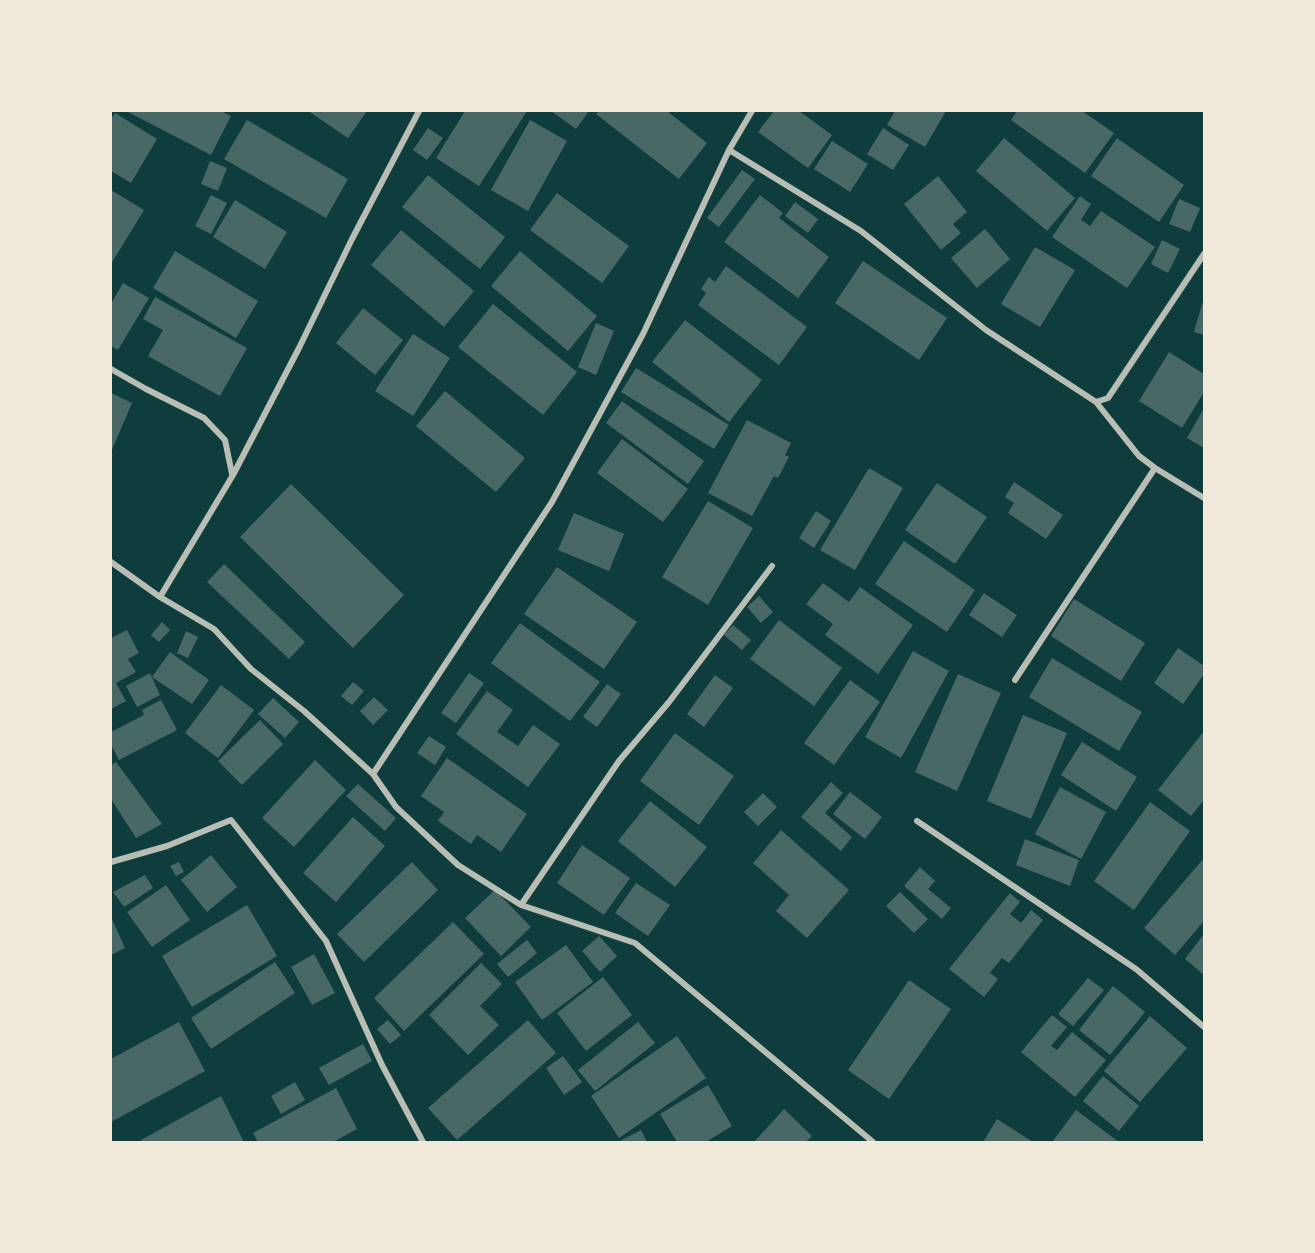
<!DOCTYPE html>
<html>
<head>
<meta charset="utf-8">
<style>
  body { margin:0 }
  #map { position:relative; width:1315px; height:1253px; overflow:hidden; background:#0f3d3e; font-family:"Open Sans",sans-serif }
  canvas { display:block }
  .frame { position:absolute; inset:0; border:112px solid #f1e9da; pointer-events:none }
</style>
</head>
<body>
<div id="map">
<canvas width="1315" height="1253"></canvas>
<div class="frame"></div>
</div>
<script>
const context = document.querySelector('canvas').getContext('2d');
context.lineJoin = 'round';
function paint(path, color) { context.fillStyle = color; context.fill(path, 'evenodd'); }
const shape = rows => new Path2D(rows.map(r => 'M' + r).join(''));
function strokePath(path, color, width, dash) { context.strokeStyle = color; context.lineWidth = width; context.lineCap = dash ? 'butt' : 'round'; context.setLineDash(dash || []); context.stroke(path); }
paint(shape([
  [126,111,221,111,231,116,211,155],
  [308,111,367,111,348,138],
  [465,111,527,111,479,186,436,158],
  [551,111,589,111,576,129],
  [599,111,667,111,707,143,679,179,596,114],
  [774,111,799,111,832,135,808,168,758,132],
  [895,111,946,111,925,147,887,125],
  [1017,111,1082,111,1114,133,1085,173,1011,120],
  [115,113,157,139,131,183,111,171,111,119],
  [247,120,348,179,326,218,224,159],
  [530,120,567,141,528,211,491,190],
  [428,128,443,138,427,160,413,150],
  [883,128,909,145,893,170,867,154],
  [1004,138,1075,198,1047,231,976,171],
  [1117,138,1184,185,1159,222,1091,176],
  [832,141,868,164,850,192,814,169],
  [210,161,227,168,218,191,201,184],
  [742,170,755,179,719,227,707,218],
  [428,175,505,237,480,269,402,207],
  [938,176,967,212,953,224,961,233,941,250,904,204],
  [111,190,144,210,111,264],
  [557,193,629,246,602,283,530,230],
  [211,195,227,203,211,234,195,226],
  [760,195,783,213,779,218,829,257,798,298,724,242],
  [1080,196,1091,204,1081,220,1090,226,1101,211,1155,247,1127,288,1052,237],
  [1179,199,1200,208,1190,232,1169,224],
  [235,200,287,232,265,269,213,237],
  [795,202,818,219,808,233,785,216],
  [985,229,1010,259,977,288,951,258],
  [401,230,474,291,444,327,371,265],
  [1162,240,1180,249,1168,273,1151,264],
  [1035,247,1075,270,1040,327,1001,304],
  [175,251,258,301,236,338,153,288],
  [520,251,597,316,568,351,491,286],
  [863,261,947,318,919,360,835,303],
  [726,266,807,327,779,365,698,305,706,293,701,289,709,277,715,282],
  [123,283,149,298,118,350,111,346,111,304],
  [155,297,247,348,220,396,148,356,163,330,143,319],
  [1203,301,1204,301,1204,335,1194,332],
  [493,304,577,372,543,415,458,347],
  [363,308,403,340,375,375,336,343],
  [685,320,762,380,729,422,652,362],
  [596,323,614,331,596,375,578,367],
  [413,334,450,358,413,416,375,391],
  [1169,352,1204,374,1204,392,1182,428,1139,401],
  [636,368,729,425,714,449,621,392],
  [445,391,525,458,496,492,416,426],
  [111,393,132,403,111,452],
  [622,401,704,461,688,484,606,423],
  [1204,408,1204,448,1187,438],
  [747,420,791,443,785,455,789,457,778,478,774,476,752,516,708,493],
  [622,439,688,489,663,522,597,473],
  [869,468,903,488,855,570,820,550],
  [1014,482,1063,515,1046,539,1008,513,1014,503,1005,497],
  [937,483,987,517,955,564,905,530],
  [291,484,404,595,353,648,240,537],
  [708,501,753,528,708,605,662,577],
  [816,511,831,521,814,548,799,538],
  [574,513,624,534,609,571,558,550],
  [904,541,975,590,947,632,875,584],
  [224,564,305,642,289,659,207,582],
  [557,567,637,622,604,669,524,614],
  [823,583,849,602,860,587,913,625,878,674,825,635,833,624,806,604],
  [984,593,1017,615,1002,637,969,615],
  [759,596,773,612,761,623,747,607],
  [1074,599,1145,643,1121,681,1051,636],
  [779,620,842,668,814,706,750,659],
  [162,622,170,630,159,642,151,635],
  [520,623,600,682,570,721,491,663],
  [733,625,751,640,742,650,724,635],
  [127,630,139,653,128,659,136,672,116,683,126,701,111,709,111,638],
  [186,631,198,637,188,658,177,653],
  [1178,648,1204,666,1204,674,1183,704,1154,683],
  [913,651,949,671,901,758,865,737],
  [170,652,209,680,192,704,152,677],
  [1052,658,1142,712,1119,751,1029,697],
  [150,673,160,695,137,707,126,686],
  [469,673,484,683,456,723,441,713],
  [958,674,1001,693,957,791,915,772],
  [715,675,733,688,704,727,687,714],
  [850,680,880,702,834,765,804,743],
  [353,682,364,691,352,705,341,696],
  [607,684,621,694,597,727,583,717],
  [221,685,254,710,218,758,185,733],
  [487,691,513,710,497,732,518,746,533,725,560,744,528,787,456,734],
  [374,697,388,710,373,725,360,711],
  [273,698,299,722,285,738,258,714],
  [161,700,177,730,119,760,111,745,111,732,144,715,142,710],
  [1023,715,1067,733,1031,819,987,801],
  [260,720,283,744,242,785,218,761],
  [1204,731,1204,800,1191,816,1158,790],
  [675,733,734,776,699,825,640,781],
  [429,736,446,747,435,765,417,753],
  [1082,742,1137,777,1116,811,1061,775],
  [447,758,527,814,501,852,477,835,471,844,438,821,444,812,421,796],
  [315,760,346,790,294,847,262,818],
  [116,762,162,824,136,838,111,799,111,765],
  [831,782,843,793,825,813,852,837,841,851,801,817],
  [358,784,396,818,385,831,346,796],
  [1060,787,1106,812,1081,859,1035,834],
  [850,792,882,817,865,839,833,814],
  [763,793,777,807,758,826,744,812],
  [650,801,707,847,675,887,618,841],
  [1150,802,1190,831,1134,910,1094,881],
  [353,817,385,846,336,902,303,873],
  [781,830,849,890,807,938,776,911,789,895,753,863],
  [1025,839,1079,860,1070,886,1016,865],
  [582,845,630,878,604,915,557,883],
  [211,855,237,887,207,912,181,880],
  [1204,858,1204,921,1175,955,1144,928],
  [179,862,184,872,176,876,170,866],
  [412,862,438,890,364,962,337,934],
  [920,867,935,881,928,889,951,908,942,919,904,886],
  [145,875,153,888,124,907,113,892],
  [636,883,670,905,648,936,615,913],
  [166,885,190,920,152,947,127,912],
  [495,890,531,927,501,956,465,918],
  [900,892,928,919,914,933,886,906],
  [1010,893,1020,902,1010,914,1021,923,1031,910,1043,920,1009,963,1002,958,990,973,998,979,984,997,949,969],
  [247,905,277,956,192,1007,162,956],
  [111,917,125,948,111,955],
  [453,922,484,954,404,1031,374,998],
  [1204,934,1204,975,1185,959],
  [599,936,617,956,600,972,582,951],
  [527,940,537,953,508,977,497,964],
  [566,945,593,982,542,1020,515,982],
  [314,954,335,993,312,1005,291,967],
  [275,962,295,993,211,1049,191,1018],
  [481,963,502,984,480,1006,499,1025,468,1055,429,1015],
  [603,977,632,1015,586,1051,557,1013],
  [1088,978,1104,990,1073,1026,1058,1014],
  [909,980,951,1009,889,1099,848,1070],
  [1113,986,1145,1012,1110,1055,1079,1030],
  [1052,1015,1067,1027,1051,1046,1057,1050,1072,1032,1106,1060,1075,1097,1021,1052],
  [1150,1016,1187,1048,1140,1102,1104,1071],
  [388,1020,401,1035,390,1044,377,1029],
  [528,1020,556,1053,457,1140,428,1108],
  [179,1022,205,1071,111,1122,111,1059],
  [638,1022,655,1043,595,1091,578,1070],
  [677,1036,706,1078,619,1138,591,1096],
  [363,1044,372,1061,329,1085,319,1068],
  [563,1056,582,1082,564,1095,546,1068],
  [1103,1076,1139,1106,1119,1131,1083,1101],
  [295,1082,305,1100,281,1114,271,1096],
  [708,1085,732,1126,706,1142,677,1142,660,1114],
  [336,1088,357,1129,333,1142,258,1142,253,1133],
  [221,1096,244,1142,142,1142,141,1140],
  [784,1109,812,1136,806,1142,754,1142],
  [1076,1110,1119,1142,1052,1142],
  [997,1119,1033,1142,983,1142],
  [641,1130,647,1142,618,1142]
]), '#486865');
strokePath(shape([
  [729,150,861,231,986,330,1096,402,1139,456,1155,468,1204,498],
  [111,369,146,389,204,418,225,440,232,474],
  [1096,402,1108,398,1204,254],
  [111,562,160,597,214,629,251,669,304,711,373,774,396,807,458,865,521,905,635,943,873,1142],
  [160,597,233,475,299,348,352,239,419,111],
  [1015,680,1155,468],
  [373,774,552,502,643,334,729,150,752,111],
  [917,821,1136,969,1204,1027],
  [111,862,167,846,231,820,326,941,382,1065,423,1142],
  [521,905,619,761,669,702,772,566]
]), '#b8beb3', 6);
</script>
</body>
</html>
